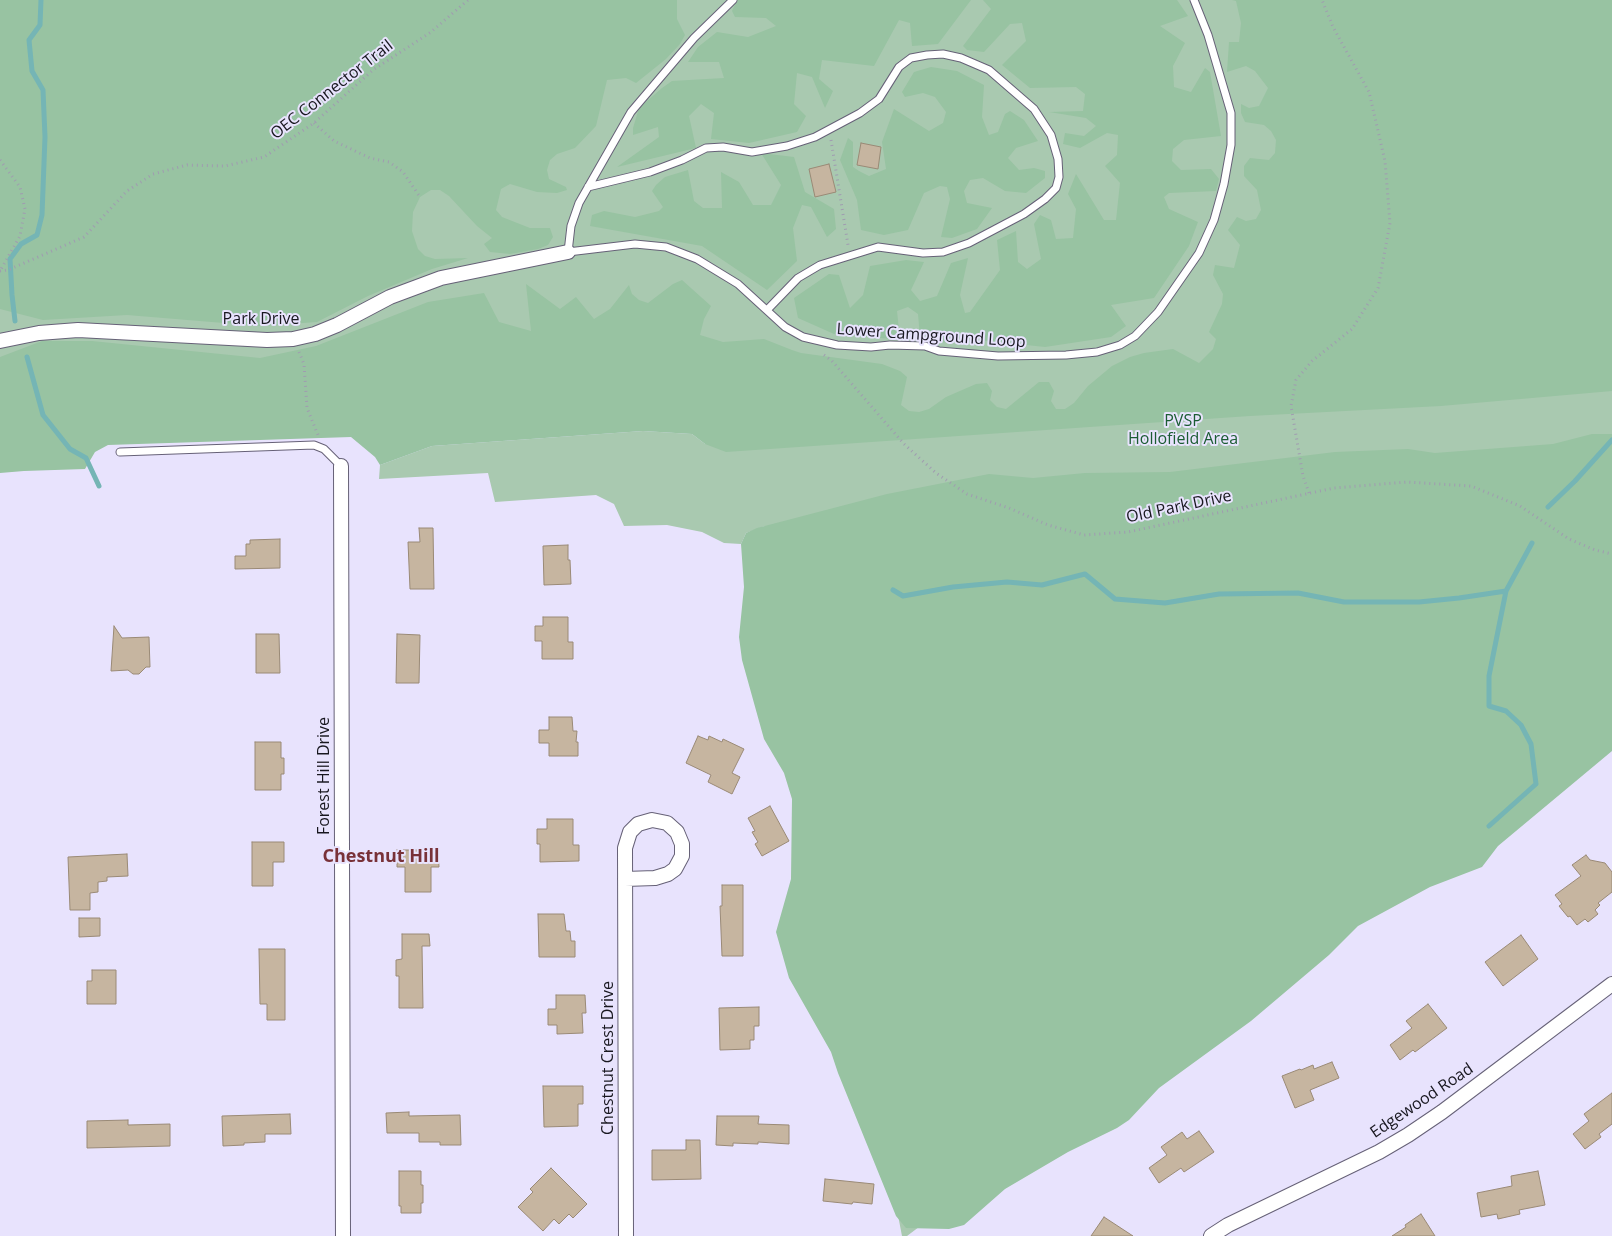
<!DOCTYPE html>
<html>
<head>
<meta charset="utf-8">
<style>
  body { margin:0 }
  canvas { display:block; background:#e8e3fd }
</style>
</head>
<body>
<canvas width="1612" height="1236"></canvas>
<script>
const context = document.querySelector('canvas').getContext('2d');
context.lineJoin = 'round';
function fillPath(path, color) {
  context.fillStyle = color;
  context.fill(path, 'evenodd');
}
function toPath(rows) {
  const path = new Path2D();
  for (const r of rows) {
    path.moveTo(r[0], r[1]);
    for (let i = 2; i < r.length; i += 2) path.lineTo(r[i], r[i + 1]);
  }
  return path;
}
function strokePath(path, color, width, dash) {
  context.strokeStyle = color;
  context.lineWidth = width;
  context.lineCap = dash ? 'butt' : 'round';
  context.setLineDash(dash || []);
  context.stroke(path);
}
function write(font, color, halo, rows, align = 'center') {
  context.font = font + ' "Open Sans",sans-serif';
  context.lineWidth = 4;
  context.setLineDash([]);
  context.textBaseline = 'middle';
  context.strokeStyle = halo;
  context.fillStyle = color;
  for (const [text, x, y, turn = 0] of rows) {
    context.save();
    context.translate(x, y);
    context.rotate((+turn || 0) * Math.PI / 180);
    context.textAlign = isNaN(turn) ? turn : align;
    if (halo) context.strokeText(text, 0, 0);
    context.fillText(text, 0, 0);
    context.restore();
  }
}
fillPath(toPath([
  [0,0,1612,0,1612,714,996,1169,907,1236,902,1236,765,526,746,533,741,544,724,543,702,532,667,525,624,526,614,504,596,495,495,502,488,473,379,479,380,465,432,446,643,431,692,434,705,444,733,362,0,440]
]), '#a9c9b0');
fillPath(toPath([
  [0,0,677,0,677,19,685,35,680,44,666,59,636,83,626,78,607,80,596,126,575,148,557,154,550,160,547,170,549,179,566,187,567,190,557,193,537,192,510,184,501,189,496,210,502,217,530,228,550,228,553,237,548,245,538,249,510,254,490,252,484,244,492,238,477,226,449,196,440,190,431,190,420,197,413,212,412,231,418,249,425,256,435,259,468,258,432,269,368,296,317,322,260,326,127,315,43,320,0,309],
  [737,0,971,0,938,44,912,46,910,23,899,20,874,66,822,60,819,79,833,91,825,108,812,77,797,73,794,104,806,116,797,132,749,143,711,139,714,113,701,104,689,116,696,148,617,167,659,137,658,127,633,135,633,128,639,108,662,88,672,81,724,78,719,62,688,62,698,47,717,32,748,37,776,26,766,18,735,17,732,11],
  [983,0,1177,0,1188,16,1160,26,1185,43,1173,66,1174,87,1191,92,1205,68,1210,72,1221,136,1184,140,1173,149,1172,161,1181,170,1211,169,1219,179,1216,191,1169,193,1164,197,1169,209,1198,222,1189,246,1154,298,1111,305,1126,326,1111,337,1045,347,970,339,939,343,920,337,918,314,908,307,897,311,899,330,892,339,834,334,798,318,794,298,829,274,839,275,850,308,863,295,870,266,906,260,924,262,911,290,920,301,937,296,951,263,968,258,960,295,965,313,970,312,1000,270,997,240,1016,231,1018,262,1027,269,1041,259,1034,224,1040,215,1051,220,1056,239,1073,238,1076,209,1068,194,1076,174,1104,220,1116,220,1120,183,1105,166,1117,155,1118,135,1107,133,1080,148,1063,144,1065,133,1084,136,1096,126,1086,118,1049,112,1083,111,1085,94,1076,87,1030,88,1002,65,1026,41,1022,23,1010,24,984,52,967,50,963,46,991,9],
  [1232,0,1612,0,1612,391,1441,406,1250,416,726,452,705,444,692,434,643,431,432,446,380,465,375,457,351,437,108,445,95,452,85,469,24,471,0,473,0,357,42,341,92,341,260,358,316,346,428,302,484,293,499,322,531,331,526,284,560,309,576,297,594,319,610,309,629,285,632,294,639,300,648,303,673,284,682,280,711,306,704,319,700,335,723,342,764,339,792,350,801,353,882,364,900,371,907,377,901,405,909,411,919,412,929,409,946,397,976,384,987,383,992,391,990,400,997,407,1006,409,1039,382,1049,382,1054,391,1051,401,1056,409,1065,409,1074,403,1088,386,1112,366,1130,357,1144,353,1173,349,1199,363,1213,349,1216,339,1209,332,1222,304,1223,294,1213,275,1215,265,1234,268,1240,245,1228,230,1237,217,1246,221,1256,219,1261,210,1257,190,1244,176,1244,166,1250,158,1269,160,1275,153,1276,140,1271,131,1264,125,1245,122,1241,113,1241,104,1249,108,1259,106,1268,88,1255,71,1246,66,1227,72,1229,42,1239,42,1241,23,1236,1],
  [931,67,957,71,984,85,982,117,989,135,998,132,1005,114,1010,111,1024,120,1038,141,1016,148,1008,158,1019,170,1034,168,1045,171,1045,178,1026,193,1005,191,983,178,970,180,964,191,967,203,992,208,977,229,952,238,941,237,950,199,947,187,940,186,924,193,908,230,884,235,861,230,857,200,840,160,848,138,853,142,853,167,859,171,869,176,886,169,882,142,894,109,929,131,943,123,946,112,935,97,923,93,905,97,902,92,914,72],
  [761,153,794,157,805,192,834,209,836,229,827,237,811,207,802,205,793,228,797,261,767,290,702,246,590,226,592,215,604,211,635,217,659,211,663,207,652,191,656,185,665,177,688,170,694,201,703,208,722,208,721,172,739,182,753,205,771,205,781,185],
  [1592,434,1612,434,1612,751,1498,846,1482,867,1430,887,1358,926,1329,955,1251,1021,1159,1088,1129,1120,1117,1128,1068,1152,1005,1189,964,1225,949,1229,906,1228,896,1216,838,1073,831,1052,789,978,776,932,791,879,792,799,784,773,764,739,742,660,739,637,744,587,741,544,746,533,757,528,887,494,989,474,1033,478,1085,473,1170,472,1335,452,1408,449,1435,453,1448,452,1553,444]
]), '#98c3a2');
strokePath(toPath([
  [15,321,12,295,10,259,21,244,37,235,42,215,45,137,43,90,32,71,29,40,40,25,41,0],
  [27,357,43,415,70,449,86,458,99,486],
  [1548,507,1575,481,1612,440],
  [893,590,903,596,953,587,1007,582,1042,585,1085,574,1115,599,1165,603,1219,594,1298,593,1344,602,1419,602,1459,598,1506,591],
  [1489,826,1536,784,1531,744,1521,725,1506,711,1489,706,1489,676,1506,591,1532,543]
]), '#75b5b5', 5);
const building = toPath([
  [861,143,881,147,878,169,857,165,861,143],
  [829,164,836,192,815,197,809,169,829,164],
  [419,528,433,528,434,589,410,589,408,542,420,542,419,528],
  [280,539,280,568,235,569,235,556,246,556,246,544,250,544,250,540,280,539],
  [568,545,568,560,570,560,571,584,544,585,543,546,568,545],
  [543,617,568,617,568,642,573,642,573,659,542,659,542,641,535,641,535,626,543,626,543,617],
  [114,626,122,638,149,637,150,667,146,667,139,674,133,674,128,670,111,671,114,626],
  [256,634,279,634,280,673,256,673,256,634],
  [397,634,420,635,419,683,396,683,397,634],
  [549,717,572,717,573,731,577,731,576,742,578,742,578,756,549,756,549,743,539,743,539,730,549,730,549,717],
  [698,736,708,740,709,736,722,742,723,739,744,749,732,773,740,777,732,794,708,782,711,775,686,763,698,736],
  [255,742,281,742,281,758,284,758,284,774,281,774,281,790,255,790,255,742],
  [770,806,789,841,762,856,755,844,758,842,752,832,755,831,748,818,770,806],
  [547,819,573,819,573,845,579,845,579,861,540,862,540,844,537,844,537,829,547,829,547,819],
  [252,842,284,842,284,862,273,862,273,886,252,886,252,842],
  [397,850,431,850,431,851,438,851,439,867,431,867,431,892,405,892,405,867,397,867,397,850],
  [127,854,128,876,107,877,107,881,98,882,98,892,90,893,90,910,70,910,68,857,127,854],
  [1586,855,1590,860,1605,863,1612,872,1612,892,1598,903,1600,905,1595,910,1598,914,1588,922,1585,919,1577,925,1570,916,1568,917,1559,906,1562,904,1555,895,1581,876,1572,865,1586,855],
  [722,885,743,885,743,956,722,956,720,906,722,906,722,885],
  [538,914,564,914,566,931,570,931,571,941,575,941,575,957,539,957,538,914],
  [79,918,100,918,100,936,79,937,79,918],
  [402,934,429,934,430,946,422,946,423,1008,399,1008,399,976,396,976,396,960,402,959,402,934],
  [1521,935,1538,959,1503,986,1485,962,1521,935],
  [259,949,285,949,285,1020,267,1020,267,1004,260,1004,259,949],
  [92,970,116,970,116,1004,87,1004,87,981,92,981,92,970],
  [556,995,585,995,586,1013,582,1013,583,1033,557,1034,557,1025,548,1025,548,1009,556,1009,556,995],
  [1428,1004,1447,1028,1415,1052,1413,1050,1400,1060,1390,1045,1412,1028,1406,1021,1428,1004],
  [759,1007,759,1026,754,1026,754,1040,750,1040,750,1049,720,1050,719,1008,759,1007],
  [1332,1062,1339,1078,1310,1090,1314,1100,1295,1108,1282,1076,1300,1069,1301,1070,1313,1065,1314,1069,1332,1062],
  [543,1086,583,1086,583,1104,578,1104,578,1126,544,1127,543,1086],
  [1612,1093,1612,1124,1599,1134,1601,1137,1585,1149,1573,1134,1589,1121,1584,1114,1612,1093],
  [409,1112,409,1116,460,1115,461,1145,440,1145,440,1142,419,1142,419,1133,387,1133,386,1113,409,1112],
  [290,1114,291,1134,265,1134,265,1142,244,1143,244,1145,223,1146,222,1116,290,1114],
  [717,1116,759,1116,758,1124,789,1125,789,1144,758,1142,758,1144,733,1143,733,1146,716,1145,717,1116],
  [128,1120,128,1125,170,1124,170,1146,87,1148,87,1121,128,1120],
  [1199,1131,1214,1152,1184,1172,1181,1168,1159,1183,1149,1168,1167,1155,1161,1147,1182,1132,1187,1139,1199,1131],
  [686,1140,700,1140,701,1179,652,1180,652,1150,686,1150,686,1140],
  [551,1168,587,1204,573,1218,569,1214,559,1224,554,1219,543,1231,518,1207,533,1192,530,1189,551,1168],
  [399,1171,421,1171,421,1185,423,1185,423,1203,421,1203,421,1213,401,1213,401,1206,399,1206,399,1171],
  [1538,1171,1545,1205,1519,1210,1520,1214,1498,1219,1497,1214,1481,1217,1477,1193,1512,1186,1511,1176,1538,1171],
  [825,1179,874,1184,872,1204,853,1202,852,1204,823,1201,825,1179],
  [1421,1214,1435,1236,1392,1236,1406,1227,1405,1225,1421,1214],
  [1104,1217,1133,1236,1091,1236,1104,1217]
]);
fillPath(building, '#c6b5a0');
strokePath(building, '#9a8a76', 1);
const service = toPath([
  [733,0,694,38,631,112,579,203,571,226,568,252,635,244,666,247,697,259,738,284,785,327,803,337,837,345,871,347,890,345,925,346,939,351,998,356,1066,355,1097,352,1120,345,1135,336,1158,312,1199,253,1214,220,1224,184,1231,145,1231,113,1208,35,1194,0],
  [588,187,650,172,682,160,706,148,723,147,752,152,787,146,815,137,860,113,879,99,899,67,911,58,927,55,943,54,961,58,989,70,1034,109,1051,135,1058,159,1059,177,1056,188,1045,199,1024,214,969,243,943,252,923,253,878,247,820,265,798,278,767,310],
  [120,452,314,445,324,449,341,466]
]);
const minor = toPath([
  [0,341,39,333,78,330,267,340,293,339,315,334,337,325,390,297,441,278,568,252],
  [341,466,343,1236],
  [625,879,655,878,668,874,675,869,682,856,682,844,677,832,667,823,652,820,638,824,630,832,625,848,626,1236],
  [1211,1236,1228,1225,1379,1152,1408,1135,1442,1112,1612,984]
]);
strokePath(service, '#666177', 9);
strokePath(minor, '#666177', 16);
strokePath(toPath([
  [314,123,334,141,370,158,389,162,403,172,420,197],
  [831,140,848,245],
  [0,160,20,187,25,209,20,236,0,271],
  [0,271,8,270,84,237,127,191,153,174,187,165,225,166,264,157,314,123,373,70,431,32,468,0],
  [299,352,304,364,307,408,318,435],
  [824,355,832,361,904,444,936,473,967,494,1009,508,1048,525,1084,535,1128,532,1334,488,1407,482,1471,486,1520,506,1569,539,1595,550,1612,554],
  [1309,493,1303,476,1291,406,1296,380,1312,361,1352,329,1378,288,1390,223,1385,161,1369,92,1333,27,1322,0]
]), '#a09cb0', 3, [1, 4]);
strokePath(service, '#fff', 7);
strokePath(minor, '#fff', 14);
write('16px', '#18171f', '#e8e3fd', [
  ["OEC Connector Trail",332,90,-38],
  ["Park Drive",261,319],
  ["Lower Campground Loop",931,336,4],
  ["Old Park Drive",1179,507,-12],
  ["Forest Hill Drive",324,776,-90],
  ["Chestnut Crest Drive",608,1058,-90],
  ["Edgewood Road",1422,1101,-34]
]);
write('16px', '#1b5c33', '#e8e3fd', [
  ["PVSP",1183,421],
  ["Hollofield Area",1183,439]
]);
write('bold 18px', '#783138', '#e8e3fd', [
  ["Chestnut Hill",381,857]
]);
</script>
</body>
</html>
